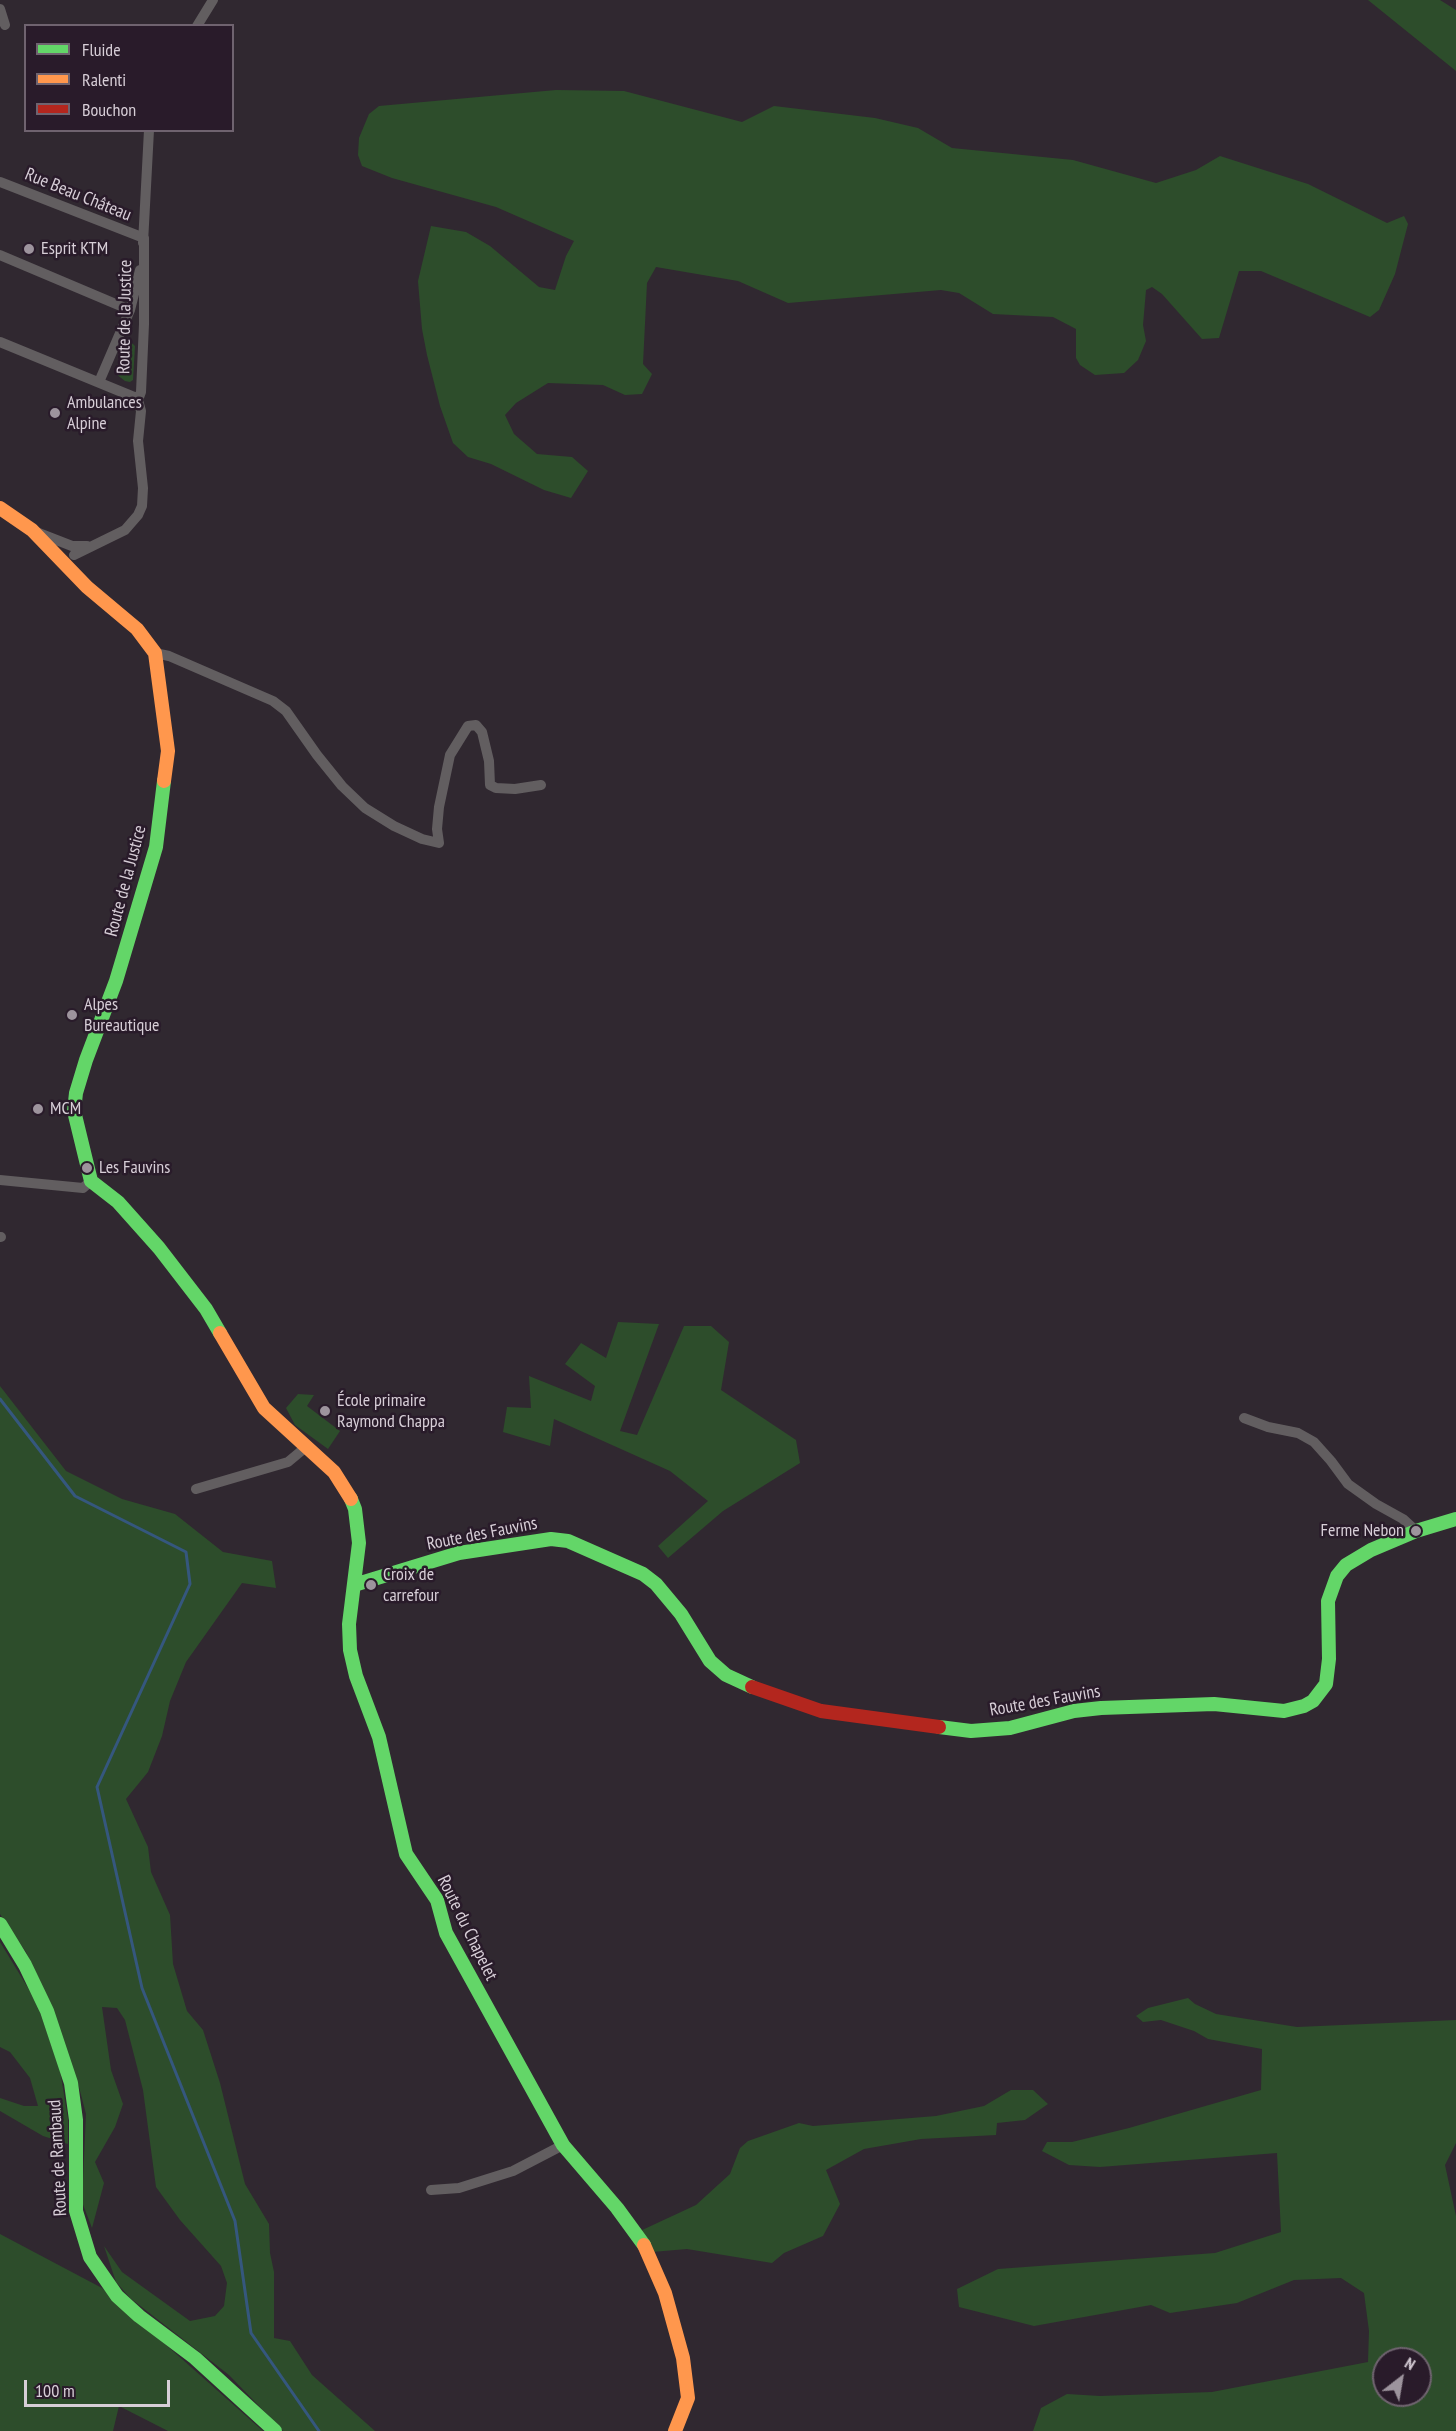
<!DOCTYPE html>
<html>
<head>
<meta charset="utf-8">
<style>
  body { margin:0 }
  #map { position:relative; width:1456px; height:2431px; overflow:hidden; background:#302830; font-family:"PT Sans Narrow",sans-serif }
  canvas { display:block }
  .legend { position:absolute; left:24px; top:24px; width:210px; height:108px; box-sizing:border-box; background:#291b2a; border:2px solid #6f636f; margin:0; padding:8px 10px; list-style:none; font-size:18px; color:#d7ced7 }
  .legend li { display:flex; align-items:center; gap:12px; height:30px }
  .legend b { width:30px; border:2px solid #6f636f }
  .north { position:absolute; left:1372px; top:2347px; width:60px; height:60px; box-sizing:border-box; background:#291b2a; border:2px solid #6f636f; border-radius:50%; rotate:31deg; font-size:16px; font-weight:700; line-height:24px; text-align:center; color:#d7ced7 }
  .north::after { content:''; display:block; margin:auto; width:21px; height:27px; background:#9d949d; clip-path:polygon(50% 0,100% 100%,50% 72%,0 100%) }
  .scale { position:absolute; left:24px; top:2380px; width:146px; height:27px; box-sizing:border-box; border:3px solid #d7ced7; border-top:0; padding-left:8px; font-size:18px; line-height:21px; white-space:nowrap; color:#d7ced7; -webkit-text-stroke:4px #291b2a; paint-order:stroke }
</style>
</head>
<body>
<div id="map">
<canvas width="1456" height="2431"></canvas>
<ul class="legend">
<li><b style="height:8px;background:#63d668"></b>Fluide</li>
<li><b style="height:8px;background:#ff974d"></b>Ralenti</li>
<li><b style="height:8px;background:#b3261e"></b>Bouchon</li>
</ul>
<div class="north">N</div>
<div class="scale">100 m</div>
</div>
<script>
const context = document.querySelector('canvas').getContext('2d');
context.lineJoin = 'round';
function fillPath(path, color) {
  context.fillStyle = color;
  context.fill(path, 'evenodd');
}
function toPath(rows) {
  const path = new Path2D();
  for (const r of rows) {
    path.moveTo(r[0], r[1]);
    for (let i = 2; i < r.length; i += 2) path.lineTo(r[i], r[i + 1]);
  }
  return path;
}
function strokePath(path, color, width, dash) {
  context.strokeStyle = color;
  context.lineWidth = width;
  context.lineCap = dash ? 'butt' : 'round';
  context.setLineDash(dash || []);
  context.stroke(path);
}
function write(font, color, halo, rows, align = 'center') {
  context.font = font + ' "PT Sans Narrow",sans-serif';
  context.lineWidth = 5;
  context.setLineDash([]);
  context.textBaseline = 'middle';
  context.strokeStyle = halo;
  context.fillStyle = color;
  for (const [text, x, y, turn = 0] of rows) {
    context.save();
    context.translate(x, y);
    context.rotate((+turn || 0) * Math.PI / 180);
    context.textAlign = isNaN(turn) ? turn : align;
    if (halo) context.strokeText(text, 0, 0);
    context.fillText(text, 0, 0);
    context.restore();
  }
}
fillPath(toPath([
  [1368,0,1440,0,1456,10,1456,71],
  [556,90,624,91,742,122,774,106,875,118,918,128,952,148,1073,160,1156,183,1196,170,1220,156,1308,184,1387,223,1404,216,1408,224,1395,274,1379,310,1370,317,1261,271,1239,271,1219,338,1202,339,1162,294,1152,287,1146,290,1143,325,1146,341,1138,360,1124,373,1095,375,1080,365,1076,358,1076,329,1053,317,993,314,959,293,941,290,788,303,738,281,656,267,647,283,643,364,652,374,642,394,625,395,603,385,548,383,516,403,505,415,514,434,537,454,572,457,588,471,571,498,544,490,491,464,468,457,453,443,440,406,427,355,422,329,418,281,431,226,466,232,490,246,539,287,555,290,566,256,574,241,496,207,392,178,362,166,358,155,359,138,369,114,379,106],
  [129,340,135,346,133,380,130,382,125,381,116,374,117,366],
  [618,1322,659,1324,620,1431,637,1435,684,1326,711,1326,729,1342,721,1390,796,1440,800,1463,723,1511,668,1558,658,1546,708,1501,670,1471,554,1419,550,1446,503,1432,507,1407,531,1408,529,1376,591,1401,595,1386,565,1364,581,1343,606,1358],
  [0,1386,66,1471,122,1499,175,1514,223,1552,272,1561,276,1588,242,1583,186,1662,170,1701,162,1736,148,1772,126,1799,148,1847,151,1872,170,1915,173,1964,187,2011,203,2030,220,2083,245,2184,269,2224,270,2253,274,2272,274,2338,290,2341,312,2375,375,2431,283,2431,229,2375,130,2298,116,2282,104,2246,122,2272,190,2321,215,2316,224,2306,227,2283,221,2266,180,2220,156,2187,143,2090,125,2020,117,2008,102,2007,111,2070,123,2104,115,2127,95,2162,104,2183,92,2228,82,2202,86,2114,79,2087,47,1996,26,1952,0,1914],
  [298,1394,314,1395,307,1406,340,1431,328,1449,295,1425,286,1408],
  [0,1942,36,2001,60,2070,68,2119,68,2144,43,2136,0,2111,0,2098,24,2106,38,2106,30,2078,10,2052,0,2047],
  [1188,1998,1195,2004,1216,2014,1297,2027,1456,2020,1456,2143,1445,2165,1456,2216,1456,2431,1033,2431,1041,2408,1067,2394,1100,2396,1212,2392,1368,2362,1369,2331,1364,2293,1341,2278,1294,2280,1237,2303,1170,2313,1151,2305,1034,2326,959,2307,957,2289,998,2269,1215,2253,1281,2232,1277,2153,1100,2167,1069,2165,1042,2151,1047,2142,1072,2142,1129,2128,1261,2090,1262,2049,1208,2039,1194,2031,1161,2020,1143,2022,1136,2016,1148,2008],
  [1384,2359,1420,2359,1420,2395,1384,2395],
  [1011,2090,1033,2090,1048,2104,1025,2120,997,2123,996,2135,921,2139,864,2149,826,2170,840,2204,823,2236,784,2253,772,2263,687,2249,652,2252,640,2231,696,2205,730,2174,740,2148,748,2141,799,2123,813,2126,936,2116,984,2106],
  [0,2234,102,2288,263,2431,168,2431,119,2406,113,2431,0,2431]
]), '#2d4d2b');
strokePath(toPath([
  [0,1399,75,1496,186,1552,190,1584,97,1787,142,1988,235,2221,251,2333,319,2431]
]), '#35577e', 3);
strokePath(toPath([
  [0,9,5,25],
  [197,26,213,0],
  [0,182,144,238],
  [143,243,149,130],
  [0,255,130,310],
  [0,342,134,397,138,400],
  [99,382,130,310,140,270],
  [36,532,72,546,87,546],
  [74,555,125,530,138,515,142,506,143,488,138,441,141,411,138,400,141,392,144,324,144,238],
  [155,653,169,656,273,701,286,711,317,755,342,786,365,808,394,826,422,839,439,843,437,829,439,807,450,755,468,726,476,725,482,732,489,761,490,785,496,788,515,789,541,785],
  [0,1180,83,1188,91,1181],
  [0,1237,1,1237],
  [1244,1418,1268,1427,1298,1433,1314,1442,1331,1461,1348,1484,1376,1504,1403,1519,1416,1531],
  [196,1489,288,1462,306,1447],
  [431,2190,459,2188,513,2171,563,2145]
]), '#625e60', 10);
strokePath(toPath([
  [164,781,156,847,116,981,86,1060,76,1093,74,1111,91,1181,118,1202,159,1248,206,1309,220,1333],
  [351,1499,355,1509,359,1543,349,1624,350,1650,356,1676,379,1737,406,1854,437,1900,446,1933,563,2145,617,2208,644,2245],
  [354,1585,459,1553,551,1539,568,1541,643,1574,656,1584,681,1614,710,1661,726,1675,752,1687],
  [939,1727,971,1731,1010,1728,1074,1711,1101,1708,1214,1704,1284,1711,1304,1706,1313,1701,1326,1684,1329,1659,1328,1601,1337,1576,1346,1565,1371,1550,1416,1531,1456,1519],
  [0,1924,25,1965,47,2011,71,2083,76,2120,76,2211,90,2257,117,2296,139,2316,195,2358,275,2431]
]), '#63d668', 14);
strokePath(toPath([
  [0,508,32,530,87,587,137,629,155,653,168,751,164,781],
  [220,1333,264,1408,334,1472,351,1499],
  [644,2245,665,2293,683,2358,688,2398,675,2431]
]), '#ff974d', 14);
strokePath(toPath([
  [752,1687,821,1711,939,1727]
]), '#b3261e', 14);
for (const [x, y, r, color] of [
  [29,249,6,"#9d949d"],
  [55,413,6,"#9d949d"],
  [72,1015,6,"#9d949d"],
  [38,1109,6,"#9d949d"],
  [87,1168,6,"#9d949d"],
  [325,1411,6,"#9d949d"],
  [1416,1531,6,"#9d949d"],
  [371,1585,6,"#9d949d"]
]) {
  const dot = new Path2D();
  dot.arc(x, y, r, 0, 2 * Math.PI);
  context.fillStyle = color;
  context.fill(dot);
  strokePath(dot, '#291b2a', 2);
}
write('18px', '#d7ced7', '#291b2a', [
  ["Rue Beau Château",78,195,22],
  ["Route de la Justice",125,317,-89],
  ["Route de la Justice",126,881,-75],
  ["Route des Fauvins",482,1534,-11],
  ["Route des Fauvins",1045,1701,-10],
  ["Route du Chapelet",467,1928,64],
  ["Route de Rambaud",58,2158,-93]
]);
write('18px', '#d7ced7', '#291b2a', [
  ["Esprit KTM",41,249],
  ["Ambulances",67,403],
  ["Alpine",67,424],
  ["Alpes",84,1005],
  ["Bureautique",84,1026],
  ["MCM",50,1109],
  ["Les Fauvins",99,1168],
  ["École primaire",337,1401],
  ["Raymond Chappa",337,1422],
  ["Ferme Nebon",1404,1531,"right"],
  ["Croix de",383,1575],
  ["carrefour",383,1596]
], 'left');
</script>
</body>
</html>
